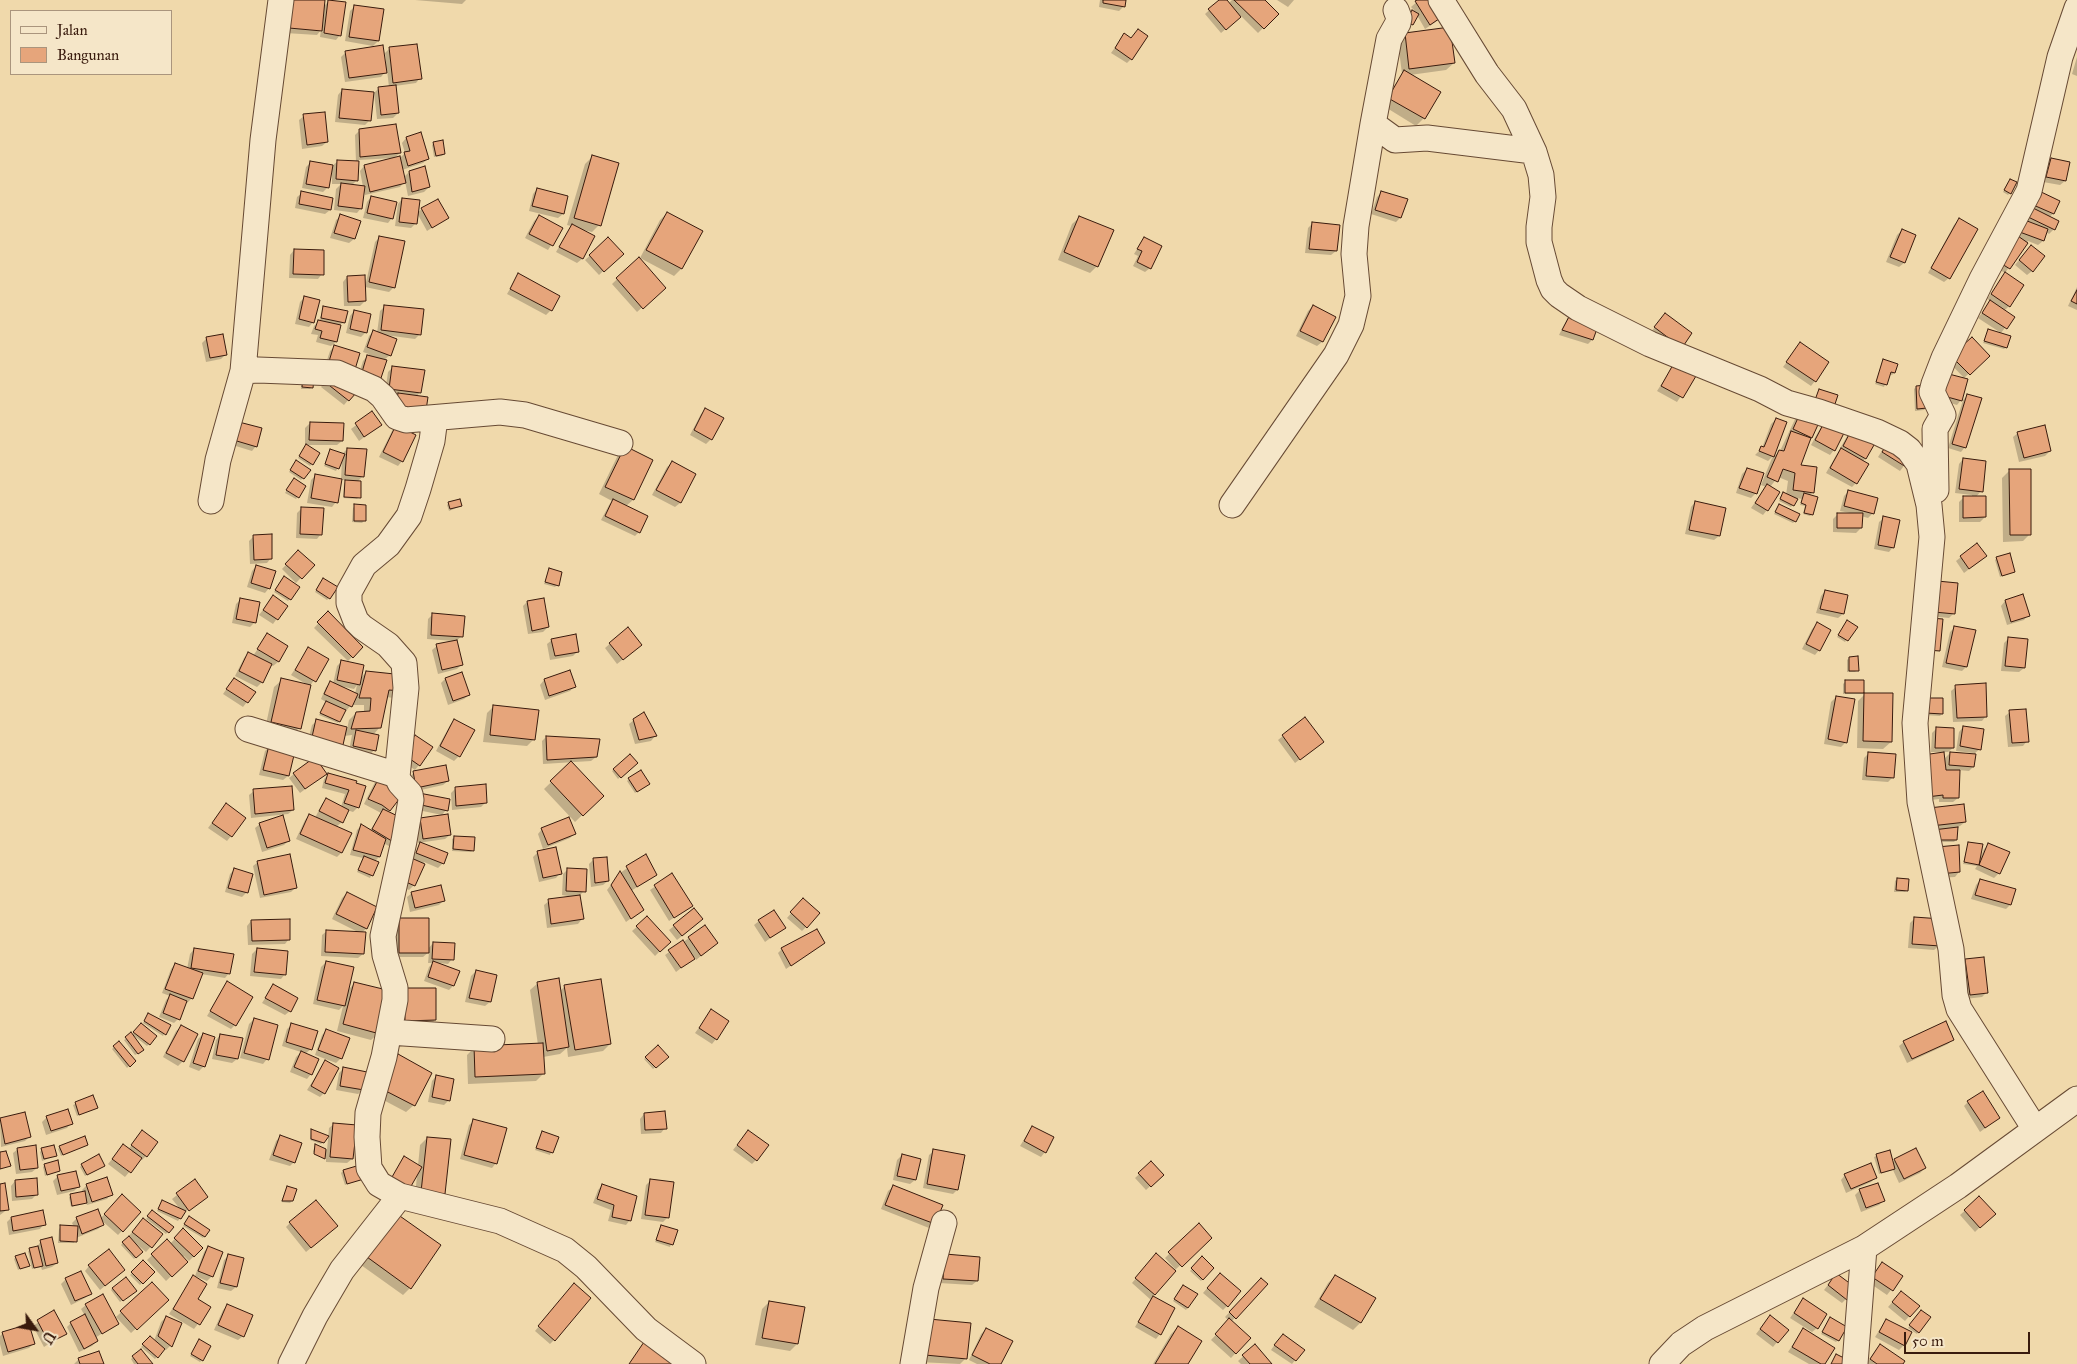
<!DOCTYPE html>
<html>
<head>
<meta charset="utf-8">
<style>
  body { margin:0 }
  #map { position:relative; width:2077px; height:1364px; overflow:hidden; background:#f0d9ab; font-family:"IM FELL Great Primer",serif }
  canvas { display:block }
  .legend { position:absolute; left:10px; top:10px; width:162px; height:65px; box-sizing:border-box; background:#f5e6c8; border:1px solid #aa957d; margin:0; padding:6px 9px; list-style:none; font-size:15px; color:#391b0d }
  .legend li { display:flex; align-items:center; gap:10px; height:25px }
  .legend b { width:25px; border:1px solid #aa957d }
  .north { position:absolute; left:10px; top:1304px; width:50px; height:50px; -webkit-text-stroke:4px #f5e6c8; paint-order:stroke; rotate:122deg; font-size:14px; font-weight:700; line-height:20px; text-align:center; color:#391b0d }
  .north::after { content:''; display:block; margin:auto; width:18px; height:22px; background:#391b0d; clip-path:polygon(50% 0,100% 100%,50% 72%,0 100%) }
  .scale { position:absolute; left:1904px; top:1332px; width:126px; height:22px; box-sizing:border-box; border:2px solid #391b0d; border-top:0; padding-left:6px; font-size:15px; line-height:18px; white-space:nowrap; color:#391b0d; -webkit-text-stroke:4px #f5e6c8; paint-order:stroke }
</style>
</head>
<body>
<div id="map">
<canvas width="2077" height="1364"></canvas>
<ul class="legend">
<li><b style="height:6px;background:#f5e6c8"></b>Jalan</li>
<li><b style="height:14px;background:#e6a57b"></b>Bangunan</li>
</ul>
<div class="north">U</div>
<div class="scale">50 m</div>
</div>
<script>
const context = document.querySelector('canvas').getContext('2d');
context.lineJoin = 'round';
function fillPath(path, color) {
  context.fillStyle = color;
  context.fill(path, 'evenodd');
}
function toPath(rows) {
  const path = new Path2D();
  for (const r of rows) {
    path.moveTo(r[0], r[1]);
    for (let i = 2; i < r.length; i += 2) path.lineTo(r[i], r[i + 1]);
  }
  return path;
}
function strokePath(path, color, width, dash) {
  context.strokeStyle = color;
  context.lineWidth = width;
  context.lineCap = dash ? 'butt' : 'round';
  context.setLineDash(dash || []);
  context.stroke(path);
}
fillPath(toPath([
  [312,0,323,7,329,1,340,35,336,40,320,37,321,30,317,35,285,33],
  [415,0,466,0,462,4],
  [1100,0,1125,0,1124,6,1119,11,1099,7],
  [1220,0,1225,0,1228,4,1232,0,1263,0,1277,14,1258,33,1241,16,1221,33,1205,14],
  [1277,0,1294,0,1288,7],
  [1419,0,1440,19,1425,29,1417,15,1410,27,1410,14,1414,10,1411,7],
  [355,6,383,10,378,41,373,46,345,41,350,11],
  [1405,34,1454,63,1446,70,1410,75,1440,92,1424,118,1416,126,1382,105,1402,74,1398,42],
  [1124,35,1131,39,1131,59,1127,63,1111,53],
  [390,48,420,78,416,83,395,86,398,113,393,118,377,119,374,93,379,88,389,87,387,70,381,77,345,82,341,57,346,52,386,62,385,53],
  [2077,57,2077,76,2072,74],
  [342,90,369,121,365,125,335,122,338,95],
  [304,116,327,142,322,146,302,149,299,120],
  [360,130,400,153,394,158,358,160,357,180,352,185,363,187,360,171,364,166,399,159,405,153,402,143,406,138,421,134,428,159,423,163,402,170,404,177,409,172,429,187,424,192,408,196,405,181,400,187,365,195,364,189,361,208,357,213,334,210,336,189,341,184,332,184,332,172,331,172,328,187,323,192,302,188,306,167,311,162,332,166,338,161,356,162,355,135],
  [434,143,444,154,442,156,434,157,432,145],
  [592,157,599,225,592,232,583,230,594,237,582,259,577,263,556,252,571,226,567,225,585,164],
  [2051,159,2065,181,2060,185,2043,182,2046,164],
  [2008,182,2010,193,2008,195,2003,192],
  [537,189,567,197,563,214,558,218,529,211,533,194],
  [1382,192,1400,218,1396,222,1371,214,1377,197],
  [302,193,330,210,325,214,295,208,297,197],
  [2033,196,2053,214,2049,217,2054,229,2049,234,2046,232,2043,241,2038,245,2028,241,2005,273,1993,266],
  [371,197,392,218,388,223,363,218,367,202],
  [402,199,416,223,411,228,395,226,398,204],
  [422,209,447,218,427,231,417,213],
  [667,213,701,231,681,269,674,276,640,258,660,220],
  [341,216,359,222,354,239,349,243,330,238,336,220],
  [539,216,562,228,548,250,525,238,534,221],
  [1080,217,1097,266,1090,273,1058,260,1072,224],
  [1959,220,1949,278,1944,282,1928,273,1954,225],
  [1312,224,1336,251,1331,255,1305,253,1308,228],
  [1902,230,1915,235,1904,263,1899,267,1886,262,1897,235],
  [379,238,394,287,389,292,365,287,375,242],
  [1144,238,1150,268,1145,272,1133,266,1138,256,1134,254],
  [608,239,617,258,599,275,585,260],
  [294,250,322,274,318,279,289,278,290,255],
  [2026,251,2032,271,2027,275,2015,265],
  [638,259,659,292,637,312,612,284],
  [2005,274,2009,306,2004,311,2013,317,2001,333,1978,318,1991,301,1987,299],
  [518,275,551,310,546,315,507,294],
  [347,277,365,301,360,306,344,306,343,282],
  [2077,287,2077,310,2068,306],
  [304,298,313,322,309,327,295,324,300,302],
  [385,306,420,334,415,339,385,335,390,355,356,383,363,361,369,354,363,352,369,336,373,332,377,333,380,311],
  [1313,306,1334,317,1322,342,1317,346,1296,336,1308,311],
  [324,307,344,323,340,324,336,342,331,346,316,342,318,335,311,334,314,326,319,321],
  [354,311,366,332,361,337,346,333,350,316],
  [1572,312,1592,340,1588,344,1559,335,1568,317],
  [1661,319,1681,347,1651,332],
  [1988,331,2006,347,2004,349,1983,343],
  [207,338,226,354,221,359,206,362,202,343],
  [1800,344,1815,381,1811,386,1783,367],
  [335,346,352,375,323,372,330,351],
  [1988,356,1964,378,1948,361],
  [1884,361,1894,373,1892,375,1889,374,1884,387,1875,384],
  [1674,365,1694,376,1677,402,1657,391],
  [393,367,420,392,416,397,394,399,398,395,385,393,388,372],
  [1946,375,1961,400,1957,405,1936,399],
  [327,380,354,393,344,405,321,387],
  [301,381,312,387,310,389,301,389],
  [1916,387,1926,408,1924,410,1915,411,1914,389],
  [1968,395,1965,447,1961,452,1948,448,1963,400],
  [706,409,711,439,706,444,690,435,701,414],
  [372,413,375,429,359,441,351,429],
  [1797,415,1811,437,1799,466,1813,492,1809,496,1812,514,1810,516,1803,514,1805,506,1800,505,1802,499,1797,498,1791,507,1779,501,1781,496,1786,495,1788,481,1778,477,1770,487,1767,510,1763,515,1751,508,1766,487,1761,485,1772,458,1780,451],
  [1776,419,1773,456,1768,461,1755,455,1762,448,1771,424],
  [310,423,342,441,337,445,305,445,305,428],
  [1822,425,1834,450,1830,455,1811,445],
  [396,426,402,461,398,466,379,457,392,431],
  [261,429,256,446,252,451,226,443],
  [1850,431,1865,459,1862,462,1856,483,1852,487,1826,473],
  [2018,433,2050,451,2045,456,2019,462,2013,437],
  [1885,446,1912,455,1900,471,1878,457],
  [304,448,312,464,310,466,298,458],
  [625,448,652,460,633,500,626,506,639,532,635,536,601,520,609,505,612,501,599,494,618,455],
  [347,449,363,476,357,482,359,497,357,499,343,498,344,484,347,480,341,480,342,459,336,471,324,466,330,450,342,454],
  [1963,459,1981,491,1976,497,1985,517,1980,522,1959,522,1959,502,1964,497,1972,497,1972,495,1955,493,1959,464],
  [672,463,695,475,680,503,675,507,652,495,667,467],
  [294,464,303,478,301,480,289,472],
  [1747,469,1756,493,1751,498,1736,493,1742,474],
  [2009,471,2030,534,2023,541,2003,542,2002,478],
  [315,476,336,502,332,507,307,503,311,480],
  [292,482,305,487,296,499,285,493],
  [1848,492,1873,513,1868,518,1861,516,1861,528,1856,533,1833,532,1833,519,1838,514,1850,513,1840,511,1844,496],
  [1695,502,1719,536,1714,540,1685,534,1691,507],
  [449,503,461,506,449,511,447,505],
  [1779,505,1795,521,1793,523,1774,514],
  [355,506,364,521,362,523,352,522,353,508],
  [302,508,321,534,317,539,296,538,297,513],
  [1884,518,1893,547,1889,552,1874,549,1879,522],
  [254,536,271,558,267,563,250,564,249,541],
  [298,552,313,565,296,583,282,569],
  [1961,557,1981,560,1964,573,1956,561],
  [1997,558,2014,572,2000,577,1995,560],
  [256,566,269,588,265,593,247,587,252,571],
  [549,570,557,585,555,587,544,584],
  [283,580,290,599,288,601,274,592],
  [321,582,329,598,327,600,315,592],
  [1933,587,1954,613,1949,618,1930,616],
  [1825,591,1847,596,1843,614,1838,618,1816,613,1821,596],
  [273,597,286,606,273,624,259,615],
  [241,599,255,622,250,627,232,623,236,604],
  [2005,601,2028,615,2024,620,2007,625,2001,606],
  [527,602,548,627,543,632,528,634,523,606],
  [328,613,362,647,348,661,314,628],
  [433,614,462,636,456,641,461,665,457,669,438,674,432,650,437,646,454,641,427,639,428,619],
  [1817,624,1819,650,1815,655,1802,649,1812,629],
  [1845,624,1856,627,1845,642,1837,637],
  [1955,627,1966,667,1962,671,1942,667,1950,632],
  [628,628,636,649,617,664,605,648],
  [267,635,287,647,278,662,273,666,271,665,262,682,257,687,235,676,244,658,248,654,253,656],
  [2009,638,2024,668,2019,672,2001,671,2004,643],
  [552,640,578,651,573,656,550,660,547,644],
  [309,648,328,659,310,686,299,728,292,735,265,729,274,687,282,680,308,685,291,675],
  [1849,658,1857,670,1855,672,1847,672,1847,660],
  [341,662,360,679,366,672,403,676,394,698,386,697,380,727,373,735,374,750,370,755,349,751,352,735,344,736,341,744,337,749,308,741,312,725,317,721,347,729,349,720,356,713,364,712,364,705,351,705,346,711,344,710,338,723,319,715,326,702,321,699,326,687,331,682,333,684,337,666],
  [357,685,355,694,340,686,354,689],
  [569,672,574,687,570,691,545,700,540,685,544,680],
  [445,679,469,695,464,699,448,705,441,683],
  [1845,682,1863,682,1863,694,1892,695,1891,742,1883,749,1857,748,1858,701,1865,694,1843,694,1843,684],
  [230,684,254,693,243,707,223,694],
  [1956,687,1986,716,1982,721,1953,722,1951,691],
  [1836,697,1846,742,1841,747,1824,744,1831,702],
  [1924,701,1942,714,1940,716,1924,715],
  [494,706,534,739,527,746,483,742,487,713],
  [2010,712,2027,741,2023,746,2008,747,2005,716],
  [1305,718,1317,746,1295,763,1278,740],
  [454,720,459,756,454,761,436,751,450,725],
  [634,720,655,736,651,741,635,744,629,724],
  [1963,727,1980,749,1975,753,1973,767,1969,771,1958,770,1958,798,1953,802,1939,802,1939,799,1923,801,1942,754,1942,752,1931,752,1932,733,1936,729,1953,748,1948,752,1943,752,1943,760,1950,753,1974,756,1974,753,1956,751,1959,732],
  [546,737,596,757,591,761,543,764,542,741],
  [411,741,419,765,415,770,399,759],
  [270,746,288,776,283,780,259,775,265,751],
  [1868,754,1893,777,1888,782,1862,780,1864,758],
  [630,756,636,763,618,779,612,771],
  [571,763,602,796,575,822,544,789],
  [414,773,448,781,443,785,412,792,409,777],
  [294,774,320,778,300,793,289,778],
  [329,774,355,782,358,807,353,812,347,810,342,822,336,827,350,833,341,853,337,857,296,839,305,820,309,815,315,818,322,804,326,800,341,807,345,794,322,788,324,779],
  [629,779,646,785,635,793,627,781],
  [376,780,389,810,387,812,394,842,389,846,383,843,379,857,374,862,377,863,370,878,357,872,363,858,350,855,357,830,361,826,370,831,381,813,364,804],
  [456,788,486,802,481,807,452,810,451,793],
  [254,791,293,810,288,814,251,818,249,795],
  [415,799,446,810,442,815,413,809],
  [222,809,231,836,227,841,208,828],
  [1925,814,1965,822,1960,826,1957,827,1956,840,1954,842,1935,842],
  [420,819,450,835,445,839,418,843,416,824],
  [260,824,289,840,284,845,262,852,255,828],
  [542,829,574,834,570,838,543,849,538,834],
  [454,838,473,850,471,852,452,851,452,839],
  [1968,843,1980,859,1984,849,1989,845,1999,873,1994,878,1975,869,1977,866,1963,864],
  [421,844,443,863,438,868,424,862,414,885,409,890,395,884],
  [538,852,560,873,556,878,539,882,533,857],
  [1933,853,1959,872,1955,877,1935,878],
  [645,856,656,875,631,891,642,910,626,922,607,890,620,873],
  [593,860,608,881,603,885,591,887,589,864],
  [258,862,296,887,291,892,260,898,253,866],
  [568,869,584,891,579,896,582,919,578,924,547,928,544,905,549,901,574,897,562,895,563,874],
  [234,870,252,875,246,893,242,897,225,892,230,874],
  [672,875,691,906,669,921,650,890],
  [1897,879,1907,890,1905,892,1894,892,1895,881],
  [1980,880,2010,905,2006,909,1971,899,1976,885],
  [347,893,376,907,366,929,361,933,363,954,358,958,321,956,322,935,327,931,360,933,332,919,342,898],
  [412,893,443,901,439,905,410,912,407,897],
  [799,904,806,927,802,931,787,918],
  [647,918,669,942,655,956,632,931],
  [1915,918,1939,946,1934,950,1908,948,1910,923],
  [399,919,428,949,433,943,452,959,448,964,439,963,458,971,453,986,449,990,424,981,429,967,433,963,428,963,429,952,423,957,395,957,395,924],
  [251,921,289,939,285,944,248,945,247,926],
  [759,921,784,928,765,942,754,925],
  [697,924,677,940,669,930,674,926],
  [689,938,717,943,696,960,695,957,676,972,665,955],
  [823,943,786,969,778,953,782,949],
  [194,949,229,973,225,978,201,974,192,998,187,1003,185,1002,178,1019,174,1023,159,1017,166,1000,170,996,162,993,171,969,175,964,187,969,190,954],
  [257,949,285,974,281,979,250,976,252,954],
  [1966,960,1987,992,1982,997,1965,999,1961,965],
  [326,962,347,991,355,983,379,1033,371,1040,337,1031,343,1006,339,1010,313,1004,321,967],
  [476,971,496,976,490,1002,485,1006,465,1002,471,976],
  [227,983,235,1025,231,1029,207,1016],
  [538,983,560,991,565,986,610,1044,603,1051,568,1057,567,1048,560,1054,543,1057,543,1074,536,1081,468,1084,467,1055,474,1048,538,1045,530,990],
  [273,986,290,1011,285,1015,262,1003],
  [400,994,435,1020,430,1025,401,1025],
  [711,1011,716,1039,712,1044,695,1033],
  [146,1017,169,1025,163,1036,143,1023],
  [254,1019,267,1059,263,1064,240,1058,249,1024],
  [141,1024,156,1037,147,1046,133,1035,141,1052,135,1055,124,1040,132,1035],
  [292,1025,311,1049,305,1054,311,1074,307,1079,290,1072,296,1057,301,1052,282,1046,287,1029],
  [181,1027,183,1061,178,1066,163,1057,176,1031],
  [326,1031,341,1058,336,1063,315,1055,322,1035],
  [203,1034,204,1066,199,1071,189,1067,198,1039],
  [220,1035,237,1059,232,1063,212,1059,216,1040],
  [1953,1039,1948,1044,1907,1063,1899,1046,1904,1042],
  [119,1042,134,1061,127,1068,112,1049],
  [658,1047,667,1057,653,1069,644,1059],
  [398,1056,414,1105,406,1112,374,1095],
  [325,1062,324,1093,320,1097,307,1090],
  [343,1069,363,1090,358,1094,336,1090,339,1073],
  [436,1076,449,1100,444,1105,428,1102,432,1081],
  [93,1096,97,1108,77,1116,73,1105],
  [1968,1102,1999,1118,1980,1132,1964,1106],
  [24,1114,29,1137,25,1141,1,1147,0,1120],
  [644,1114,665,1128,661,1133,641,1134,640,1119],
  [47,1117,71,1123,67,1128,46,1135,42,1122],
  [474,1121,496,1163,492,1168,460,1159,469,1125],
  [334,1124,352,1159,347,1163,326,1162,326,1156,324,1159,313,1152,315,1145,327,1150,329,1128],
  [1032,1127,1045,1152,1041,1157,1020,1146],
  [311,1130,323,1142,321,1144,310,1140],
  [748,1131,756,1160,752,1164,733,1150],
  [542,1133,557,1137,550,1155,535,1150],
  [138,1136,146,1156,142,1160,140,1159,125,1177,108,1164,123,1146,128,1150],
  [280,1137,294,1162,290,1166,269,1160,276,1141],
  [427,1138,444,1194,437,1201,415,1199,417,1174,389,1182,404,1158,418,1166,420,1145],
  [85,1146,61,1156,58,1149,60,1147],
  [18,1149,37,1168,32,1172,16,1174,13,1153],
  [42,1150,55,1156,42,1161,40,1152],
  [934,1151,957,1190,953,1194,923,1188,929,1155],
  [1889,1151,1892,1163,1895,1160,1925,1168,1920,1173,1899,1183,1893,1170,1879,1174,1874,1157],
  [902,1155,915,1180,910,1184,893,1180,897,1160],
  [1151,1163,1162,1175,1146,1190,1135,1178],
  [45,1165,59,1171,45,1176,43,1167],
  [82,1165,102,1167,85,1176,80,1167],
  [343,1171,363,1179,345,1185,341,1173],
  [1845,1175,1875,1178,1871,1182,1846,1193,1841,1180],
  [58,1176,78,1187,74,1191,57,1195,53,1181],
  [651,1180,668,1217,663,1222,641,1219,646,1185],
  [15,1181,37,1194,32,1199,12,1201,11,1186],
  [195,1181,202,1201,183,1213,178,1221,157,1211,161,1203,180,1209,172,1199],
  [0,1185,8,1209,0,1215],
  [87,1185,111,1194,107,1199,87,1205,86,1202,84,1204,71,1207,69,1197,83,1192,82,1190],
  [602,1185,630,1220,626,1225,608,1221,611,1210,593,1203,598,1190],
  [287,1187,292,1201,290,1203,281,1202],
  [893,1187,934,1224,929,1228,881,1209,888,1191],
  [1860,1190,1884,1200,1879,1205,1861,1212,1855,1195],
  [122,1196,140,1212,118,1235,100,1219,102,1225,98,1229,76,1238,74,1243,58,1243,59,1229,61,1227,74,1227,72,1223,77,1218,100,1219],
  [1979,1198,1994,1213,1975,1232,1960,1215],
  [152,1212,172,1227,166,1234,146,1219],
  [11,1218,44,1224,40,1229,9,1235,7,1222],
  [187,1220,204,1236,203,1238,183,1226],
  [290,1223,332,1230,306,1252,286,1227],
  [390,1223,410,1288,403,1295,361,1265],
  [139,1224,161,1235,146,1252,135,1243,134,1244,142,1252,134,1259,121,1245],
  [1199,1225,1211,1238,1176,1269,1152,1297,1174,1309,1160,1334,1156,1339,1135,1327,1151,1300,1132,1283,1152,1259,1174,1270,1175,1269,1165,1258],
  [661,1226,676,1231,670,1247,655,1242],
  [183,1230,202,1248,189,1261,184,1256,182,1258,186,1262,166,1281,147,1260,167,1241,170,1244],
  [41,1241,57,1263,52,1267,42,1270,41,1267,32,1269,28,1251,37,1247],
  [208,1247,212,1276,207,1281,195,1276,204,1252],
  [229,1255,243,1259,236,1287,231,1291,217,1288,224,1260],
  [16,1257,28,1265,18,1270,14,1259],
  [1202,1258,1213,1268,1201,1281,1190,1271],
  [941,1260,977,1281,972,1285,939,1283],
  [143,1262,153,1272,140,1285,130,1275],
  [89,1266,124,1270,100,1290,85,1271],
  [1878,1268,1901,1277,1887,1295,1868,1282],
  [1335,1276,1374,1299,1360,1323,1353,1330,1314,1307,1328,1283],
  [193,1277,196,1299,210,1308,194,1329,169,1314],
  [66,1279,90,1294,85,1298,71,1305,61,1284],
  [1215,1279,1227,1306,1223,1310,1203,1293],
  [1261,1279,1266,1284,1231,1322,1249,1339,1231,1358,1211,1340,1229,1321,1225,1317],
  [1832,1280,1846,1299,1842,1303,1824,1290],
  [152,1283,167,1300,131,1333,116,1317],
  [113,1288,133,1292,120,1302,111,1290],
  [1181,1288,1196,1295,1186,1310,1173,1301],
  [570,1290,554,1340,550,1344,535,1331],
  [1897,1297,1918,1306,1905,1321,1888,1307],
  [769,1302,797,1344,790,1351,755,1345,762,1309],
  [86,1305,118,1323,95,1338,97,1341,92,1346,79,1352,67,1327,71,1323,85,1316,81,1309],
  [228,1305,243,1336,238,1340,214,1330,223,1310],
  [1799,1305,1817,1328,1812,1332,1790,1318],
  [54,1312,65,1333,44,1347,33,1326],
  [1919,1313,1918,1332,1917,1334,1908,1328],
  [166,1317,181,1323,170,1346,166,1350,164,1349,155,1359,141,1347,150,1338,154,1341,161,1322],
  [1886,1320,1904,1345,1899,1350,1875,1337],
  [1766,1321,1787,1330,1773,1347,1756,1334],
  [1829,1321,1838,1340,1836,1342,1821,1334],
  [922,1327,966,1358,960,1364,918,1362],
  [1178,1327,1186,1364,1153,1364,1171,1334],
  [986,1329,1000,1364,977,1364,969,1360,981,1334],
  [1803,1330,1824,1364,1809,1364,1788,1352],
  [3,1333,34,1343,29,1348,3,1356,0,1344,0,1336],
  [1278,1340,1303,1350,1292,1364,1271,1350],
  [198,1343,202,1360,200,1362,190,1356],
  [1255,1346,1270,1364,1241,1364,1238,1361],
  [1876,1350,1902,1364,1866,1364],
  [141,1351,151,1364,134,1364,131,1359],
  [79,1359,103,1364,74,1364]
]), '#0003');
const building = toPath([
  [291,0,325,0,322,31,289,28,291,0],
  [328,0,346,2,341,36,324,33,328,0],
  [1103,0,1126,0,1125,7,1103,3,1103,0],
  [1219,0,1227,0,1241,17,1226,30,1208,9,1219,0],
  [1234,0,1265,0,1279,14,1264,29,1234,0],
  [1417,0,1437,0,1446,14,1430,25,1415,1,1417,0],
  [354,5,384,9,379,41,349,37,354,5],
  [1412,10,1419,14,1413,25,1406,22,1412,10],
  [1450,27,1455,63,1409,69,1405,33,1450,27],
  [1138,29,1148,36,1132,60,1115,48,1124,33,1131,38,1138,29],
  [417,44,422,79,393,83,389,47,417,44],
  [383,45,387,73,349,78,345,51,383,45],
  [1404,70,1441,92,1425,119,1388,98,1404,70],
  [396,85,399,113,381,115,378,87,396,85],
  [342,89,374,92,371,121,339,118,342,89],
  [325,112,328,142,307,145,303,114,325,112],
  [396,124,401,153,360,157,359,129,396,124],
  [421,132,429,159,408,166,404,152,410,151,406,137,421,132],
  [443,140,445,154,436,156,433,142,443,140],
  [592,155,619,163,601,226,574,218,592,155],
  [400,156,406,183,370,192,364,165,400,156],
  [2051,158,2070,162,2066,181,2046,177,2051,158],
  [337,160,359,161,358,181,336,179,337,160],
  [310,161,333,165,329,188,306,184,310,161],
  [425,166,430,187,412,192,409,171,425,166],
  [2010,179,2017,182,2011,194,2004,190,2010,179],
  [341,183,365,186,362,209,338,206,341,183],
  [537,188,568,196,564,214,532,206,537,188],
  [2037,190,2060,201,2054,214,2031,204,2037,190],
  [301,191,333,198,331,210,299,204,301,191],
  [1381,191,1408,199,1401,218,1375,210,1381,191],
  [371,196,397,202,393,219,367,213,371,196],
  [402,198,420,200,417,224,399,222,402,198],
  [438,199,449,218,432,228,421,208,438,199],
  [2029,206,2059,221,2055,230,2024,215,2029,206],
  [667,212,703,231,682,269,646,250,667,212],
  [340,214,361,221,355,239,334,233,340,214],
  [539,215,563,228,553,246,529,234,539,215],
  [1079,216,1114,230,1098,267,1064,252,1079,216],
  [1959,218,1978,229,1950,279,1931,268,1959,218],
  [2022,219,2048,229,2044,241,2017,231,2022,219],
  [1312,222,1340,225,1337,251,1309,249,1312,222],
  [572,224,595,236,583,259,559,247,572,224],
  [1902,229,1916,235,1905,263,1890,257,1902,229],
  [2015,234,2028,243,2010,269,1997,261,2015,234],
  [379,236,405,241,395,288,369,282,379,236],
  [608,237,624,254,604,272,589,255,608,237],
  [1144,237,1162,246,1151,269,1137,262,1142,251,1137,249,1144,237],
  [2031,245,2045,256,2033,272,2019,260,2031,245],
  [294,249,324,250,324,275,293,274,294,249],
  [639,257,666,288,643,309,616,278,639,257],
  [2005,272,2024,285,2010,307,1991,294,2005,272],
  [518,273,560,296,552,311,510,289,518,273],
  [365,275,366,301,348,302,347,276,365,275],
  [2077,290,2077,304,2071,301,2077,290],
  [304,296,320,300,314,323,299,319,304,296],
  [1990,300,2015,317,2007,329,1982,313,1990,300],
  [384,305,424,309,421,335,381,330,384,305],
  [1313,305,1336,317,1323,342,1300,331,1313,305],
  [323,306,348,311,345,323,321,318,323,306],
  [354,310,371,314,367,333,350,329,354,310],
  [1572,311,1598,326,1593,340,1562,330,1572,311],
  [1665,313,1692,333,1682,348,1654,327,1665,313],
  [318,320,341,325,337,342,320,338,322,331,315,329,318,320],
  [1988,329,2011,336,2007,348,1984,341,1988,329],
  [373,330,397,339,391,356,367,347,373,330],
  [223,334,227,355,210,358,206,337,223,334],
  [1972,337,1990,356,1970,375,1951,356,1972,337],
  [1800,342,1829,362,1816,382,1786,362,1800,342],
  [334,345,360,353,353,376,327,368,334,345],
  [367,355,387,360,379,384,360,379,367,355],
  [1883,359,1898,364,1895,373,1891,372,1887,385,1876,382,1883,359],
  [1674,363,1696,376,1683,398,1661,386,1674,363],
  [392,366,425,370,421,393,389,389,392,366],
  [1945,373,1968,379,1962,401,1940,395,1945,373],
  [303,378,314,378,313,388,302,387,303,378],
  [325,382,356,393,349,401,325,382],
  [1926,385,1927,408,1917,409,1916,386,1926,385],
  [1819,389,1838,395,1834,407,1815,400,1819,389],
  [398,393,428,397,425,417,395,413,398,393],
  [1967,394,1982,398,1966,448,1952,444,1967,394],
  [705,408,724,418,712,440,694,430,705,408],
  [1802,409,1821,418,1812,438,1793,429,1802,409],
  [372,411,382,425,364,437,355,423,372,411],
  [1776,418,1787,422,1774,457,1759,451,1761,446,1764,447,1776,418],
  [1826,419,1846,429,1835,451,1815,440,1826,419],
  [235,421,262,428,257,447,230,439,235,421],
  [310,422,344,423,343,441,309,440,310,422],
  [396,425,416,435,403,462,383,452,396,425],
  [1854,425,1878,438,1866,459,1843,446,1854,425],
  [2045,425,2051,451,2024,458,2017,432,2045,425],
  [1791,431,1811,438,1801,465,1817,467,1814,493,1793,490,1795,473,1783,469,1778,482,1767,477,1779,450,1784,451,1791,431],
  [1890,440,1913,455,1906,467,1882,452,1890,440],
  [306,444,320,453,313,465,299,456,306,444],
  [625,446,653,460,634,500,605,487,625,446],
  [347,448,367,449,364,477,345,475,347,448],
  [1841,448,1869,464,1857,484,1830,468,1841,448],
  [330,449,345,454,339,469,325,464,330,449],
  [1963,458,1986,461,1983,492,1959,489,1963,458],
  [296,460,311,470,304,479,290,470,296,460],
  [672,461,696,474,681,503,656,490,672,461],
  [1747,468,1764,473,1757,494,1739,488,1747,468],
  [2009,469,2031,469,2031,535,2010,535,2009,469],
  [315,474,342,479,338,503,311,498,315,474],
  [294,478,306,486,299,498,286,490,294,478],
  [345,480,361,481,361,498,344,497,345,480],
  [1767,484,1780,492,1768,511,1755,503,1767,484],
  [1848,490,1878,498,1874,514,1844,506,1848,490],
  [1783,492,1798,499,1794,506,1780,499,1783,492],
  [1804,493,1818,497,1813,515,1804,513,1806,505,1801,503,1804,493],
  [1963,496,1986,496,1986,517,1963,518,1963,496],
  [460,499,462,506,450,509,448,502,460,499],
  [613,499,648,516,640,533,605,516,613,499],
  [1695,501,1726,508,1720,536,1689,530,1695,501],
  [354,504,366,505,366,521,354,521,354,504],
  [1779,504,1800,514,1796,522,1775,512,1779,504],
  [301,507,324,508,322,535,300,534,301,507],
  [1837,513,1863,513,1862,528,1837,528,1837,513],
  [1883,516,1900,520,1894,548,1878,545,1883,516],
  [272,534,272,559,254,560,253,535,272,534],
  [1977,543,1987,556,1969,569,1960,556,1977,543],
  [298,550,315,565,302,579,285,564,298,550],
  [2010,553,2015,572,2002,576,1996,557,2010,553],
  [256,565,276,571,270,589,251,583,256,565],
  [549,568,562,572,559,586,545,582,549,568],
  [284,576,300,587,291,600,275,590,284,576],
  [323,578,338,587,330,599,316,590,323,578],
  [1937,581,1958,583,1955,614,1934,612,1937,581],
  [1825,590,1848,595,1844,614,1820,609,1825,590],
  [2023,594,2030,616,2011,622,2005,600,2023,594],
  [273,595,288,606,278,620,263,610,273,595],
  [240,598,260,602,256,623,236,619,240,598],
  [544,598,549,627,532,631,527,601,544,598],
  [328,611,363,647,353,658,317,622,328,611],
  [432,613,465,616,463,637,431,635,432,613],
  [1930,618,1943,619,1940,651,1927,650,1930,618],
  [1847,620,1858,627,1848,641,1838,635,1847,620],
  [1817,622,1831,630,1820,651,1806,644,1817,622],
  [1954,626,1976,630,1967,667,1946,663,1954,626],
  [628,627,642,645,623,660,609,643,628,627],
  [267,633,288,646,279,662,257,649,267,633],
  [576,634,579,652,555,656,551,639,576,634],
  [2008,637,2028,639,2025,668,2005,666,2008,637],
  [457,640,463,665,442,670,436,644,457,640],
  [308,647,329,659,316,682,295,670,308,647],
  [248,652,272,664,263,683,239,671,248,652],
  [1858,656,1859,671,1849,671,1849,657,1858,656],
  [341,660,364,665,360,685,337,680,341,660],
  [570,670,576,687,549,696,544,679,570,670],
  [366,671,404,675,402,691,389,690,381,728,351,729,356,712,370,711,371,698,359,698,366,671],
  [462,672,470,695,453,701,445,678,462,672],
  [234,678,256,692,248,703,226,689,234,678],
  [281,678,311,685,301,729,271,722,281,678],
  [1845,680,1864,680,1864,693,1845,693,1845,680],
  [330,681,358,694,352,707,324,694,330,681],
  [1986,683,1987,717,1957,718,1955,685,1986,683],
  [1864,693,1893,693,1892,742,1863,741,1864,693],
  [1836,696,1855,699,1847,743,1828,739,1836,696],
  [1926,698,1943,698,1943,714,1925,713,1926,698],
  [326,701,346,710,340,722,320,713,326,701],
  [493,705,539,710,535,740,490,735,493,705],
  [2026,709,2029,742,2012,743,2009,710,2026,709],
  [644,712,657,736,639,740,633,719,644,712],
  [1305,717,1324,742,1300,760,1282,735,1305,717],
  [316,719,347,727,343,745,312,737,316,719],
  [454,719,475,730,460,757,440,746,454,719],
  [1963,726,1984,729,1981,750,1960,746,1963,726],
  [1936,727,1954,728,1954,748,1935,748,1936,727],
  [356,730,379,735,376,751,353,746,356,730],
  [415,735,433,747,420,766,403,754,415,735],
  [546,736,600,739,597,757,547,760,546,736],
  [269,745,295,751,289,776,263,770,269,745],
  [1868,752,1896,754,1894,778,1866,776,1868,752],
  [1944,752,1946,770,1960,770,1959,798,1943,798,1943,795,1927,797,1923,755,1944,752],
  [1950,752,1976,754,1974,767,1949,765,1950,752],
  [630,754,638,763,621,778,613,769,630,754],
  [315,757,327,774,305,789,293,773,315,757],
  [571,761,604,796,583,816,550,781,571,761],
  [446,765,449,781,416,788,413,771,446,765],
  [641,770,650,784,637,792,628,778,641,770],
  [328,773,357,781,356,783,366,786,359,808,344,803,349,790,325,783,328,773],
  [381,774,394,781,400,798,390,811,382,805,368,799,381,774],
  [486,784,487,803,456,806,455,787,486,784],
  [292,786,294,810,255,814,253,789,292,786],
  [419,793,450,799,448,811,417,804,419,793],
  [326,798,349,810,343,823,319,811,326,798],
  [226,803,246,818,232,837,212,823,226,803],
  [1964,804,1966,822,1931,826,1929,808,1964,804],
  [383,809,406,820,395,843,372,829,383,809],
  [309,814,352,833,342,853,300,834,309,814],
  [448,814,451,835,423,839,420,818,448,814],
  [283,815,290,841,267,848,259,823,283,815],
  [569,817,576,834,548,845,541,828,569,817],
  [361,824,386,839,380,857,353,850,361,824],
  [1958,827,1957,840,1937,840,1933,830,1958,827],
  [454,836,475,837,474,851,453,849,454,836],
  [420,842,448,853,444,864,416,853,420,842],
  [1968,842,1983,844,1979,865,1964,862,1968,842],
  [1988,843,2010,852,2000,874,1979,865,1988,843],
  [1959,845,1960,872,1939,874,1937,847,1959,845],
  [556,847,562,874,543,878,537,851,556,847],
  [290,854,297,888,264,895,257,861,290,854],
  [646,854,657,875,637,887,626,866,646,854],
  [364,856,379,862,373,876,358,870,364,856],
  [409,857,425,864,415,886,399,879,409,857],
  [607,857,609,881,595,883,593,858,607,857],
  [234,868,253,874,248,893,228,888,234,868],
  [567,868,587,869,586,892,566,891,567,868],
  [620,871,644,910,631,919,611,885,620,871],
  [672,873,693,906,674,918,654,885,672,873],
  [1897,878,1909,879,1908,891,1896,890,1897,878],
  [1980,879,2016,889,2011,905,1975,895,1980,879],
  [441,885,445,901,415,908,411,892,441,885],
  [347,892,377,907,367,929,336,914,347,892],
  [580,895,584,919,551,924,548,899,580,895],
  [803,898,820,913,807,928,790,912,803,898],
  [694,908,703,919,682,936,673,925,694,908],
  [774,910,786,928,770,938,758,920,774,910],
  [647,916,671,942,660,952,636,926,647,916],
  [1914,917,1942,919,1940,946,1912,944,1914,917],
  [399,918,429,918,429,953,399,953,399,918],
  [290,919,290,940,252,941,251,920,290,919],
  [705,925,718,943,701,956,688,937,705,925],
  [817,929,825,943,791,966,781,948,817,929],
  [326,930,366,932,364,954,325,952,326,930],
  [683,940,695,959,681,968,668,950,683,940],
  [433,942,455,943,454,960,432,959,433,942],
  [194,948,234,954,230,974,191,968,194,948],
  [257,948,288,951,286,975,254,972,257,948],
  [1984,957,1988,993,1970,995,1965,959,1984,957],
  [326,961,354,967,345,1006,317,1000,326,961],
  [433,961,460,971,454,986,428,977,433,961],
  [175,963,203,973,193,999,165,989,175,963],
  [476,970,497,975,491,1002,469,998,476,970],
  [559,978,569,1047,547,1051,537,982,559,978],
  [601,979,611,1044,575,1050,564,985,601,979],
  [227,981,253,997,236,1026,210,1011,227,981],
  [354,982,391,991,380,1034,343,1024,354,982],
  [273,984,298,998,291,1012,265,998,273,984],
  [404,988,436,988,436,1020,405,1021,404,988],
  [170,994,187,1001,180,1020,163,1013,170,994],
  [711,1009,729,1021,717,1040,699,1028,711,1009],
  [148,1013,171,1025,166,1035,144,1021,148,1013],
  [254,1018,278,1025,269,1060,244,1053,254,1018],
  [1946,1021,1954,1040,1912,1059,1903,1041,1946,1021],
  [141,1023,157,1036,150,1045,133,1032,141,1023],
  [291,1023,318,1031,312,1050,286,1042,291,1023],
  [181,1025,198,1034,184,1062,166,1053,181,1025],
  [326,1029,350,1038,342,1059,318,1050,326,1029],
  [131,1032,144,1050,138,1054,125,1037,131,1032],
  [203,1033,215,1037,205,1067,193,1063,203,1033],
  [220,1034,243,1038,238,1059,216,1055,220,1034],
  [119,1041,136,1061,130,1067,113,1046,119,1041],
  [543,1043,545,1074,475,1077,474,1046,543,1043],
  [658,1045,669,1057,656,1068,645,1057,658,1045],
  [301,1051,319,1059,312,1075,294,1067,301,1051],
  [398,1054,432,1073,415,1106,380,1088,398,1054],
  [325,1060,339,1068,325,1094,311,1086,325,1060],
  [343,1067,367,1072,364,1090,340,1086,343,1067],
  [436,1075,454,1079,450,1101,432,1097,436,1075],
  [1983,1091,2000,1118,1985,1128,1967,1101,1983,1091],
  [93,1095,98,1108,79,1115,75,1102,93,1095],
  [68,1109,73,1124,51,1131,46,1116,68,1109],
  [665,1111,667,1129,645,1130,644,1113,665,1111],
  [25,1112,31,1137,5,1144,0,1118,25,1112],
  [473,1119,507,1128,497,1164,464,1155,473,1119],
  [333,1123,357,1125,353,1159,330,1157,333,1123],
  [1032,1126,1054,1137,1046,1153,1024,1141,1032,1126],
  [311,1129,329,1136,324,1143,311,1139,311,1129],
  [142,1130,158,1142,147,1157,131,1145,142,1130],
  [748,1130,769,1145,757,1161,737,1145,748,1130],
  [542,1131,559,1137,553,1153,536,1148,542,1131],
  [280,1135,302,1143,295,1163,273,1155,280,1135],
  [85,1136,88,1145,63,1155,59,1146,85,1136],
  [427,1137,451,1139,445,1194,421,1192,427,1137],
  [123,1144,142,1158,131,1173,112,1159,123,1144],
  [315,1144,326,1149,325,1159,314,1154,315,1144],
  [36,1145,38,1168,20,1170,17,1148,36,1145],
  [54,1145,57,1156,44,1159,41,1148,54,1145],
  [1916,1148,1926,1168,1904,1179,1894,1159,1916,1148],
  [933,1149,965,1155,958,1190,927,1184,933,1149],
  [1890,1150,1895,1169,1881,1173,1876,1154,1890,1150],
  [6,1151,11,1166,0,1169,0,1152,6,1151],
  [99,1154,105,1166,87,1175,81,1164,99,1154],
  [902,1154,921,1159,916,1180,897,1176,902,1154],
  [404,1156,422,1167,410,1188,392,1177,404,1156],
  [58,1160,60,1171,47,1175,44,1164,58,1160],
  [1151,1161,1164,1175,1151,1187,1138,1173,1151,1161],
  [1871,1163,1877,1178,1851,1189,1844,1174,1871,1163],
  [360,1165,364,1179,347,1184,343,1170,360,1165],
  [76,1171,80,1187,61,1191,57,1175,76,1171],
  [107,1177,113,1195,92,1202,86,1184,107,1177],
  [37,1178,38,1195,16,1197,15,1180,37,1178],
  [195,1179,208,1197,189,1211,176,1193,195,1179],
  [650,1179,674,1182,669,1218,645,1215,650,1179],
  [5,1183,9,1210,0,1211,0,1184,5,1183],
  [1878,1183,1885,1201,1866,1208,1859,1189,1878,1183],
  [602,1184,637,1196,631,1221,612,1217,614,1205,597,1199,602,1184],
  [893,1185,943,1205,935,1224,885,1205,893,1185],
  [287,1186,297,1189,293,1201,282,1201,287,1186],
  [85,1191,87,1203,72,1206,70,1194,85,1191],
  [122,1194,141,1212,123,1232,104,1214,122,1194],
  [1979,1196,1996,1214,1980,1228,1964,1210,1979,1196],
  [162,1200,186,1211,181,1219,158,1209,162,1200],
  [316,1200,338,1226,311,1248,289,1222,316,1200],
  [98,1209,104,1225,82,1234,76,1217,98,1209],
  [43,1210,46,1225,13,1231,11,1217,43,1210],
  [152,1210,174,1227,169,1233,147,1216,152,1210],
  [397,1214,441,1245,411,1289,367,1257,397,1214],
  [189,1216,210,1230,205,1237,184,1224,189,1216],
  [143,1218,163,1234,152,1248,132,1232,143,1218],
  [1199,1223,1212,1238,1182,1267,1168,1252,1199,1223],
  [60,1225,78,1226,77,1242,60,1241,60,1225],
  [661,1225,678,1230,673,1245,656,1240,661,1225],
  [183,1228,203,1248,194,1257,174,1238,183,1228],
  [129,1236,143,1252,136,1258,122,1242,129,1236],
  [52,1237,58,1263,46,1266,40,1240,52,1237],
  [167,1239,188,1262,172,1277,151,1254,167,1239],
  [38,1246,43,1266,34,1268,29,1248,38,1246],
  [208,1246,223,1252,213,1277,198,1271,208,1246],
  [109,1249,125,1270,105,1286,88,1265,109,1249],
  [25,1253,30,1266,20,1269,15,1256,25,1253],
  [1156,1253,1176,1271,1155,1295,1135,1278,1156,1253],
  [228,1254,244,1258,237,1287,220,1283,228,1254],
  [945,1254,980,1257,978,1281,943,1279,945,1254],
  [1202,1256,1214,1268,1203,1280,1191,1268,1202,1256],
  [143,1260,155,1272,143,1284,131,1272,143,1260],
  [1882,1262,1903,1276,1893,1291,1872,1277,1882,1262],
  [81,1271,92,1294,75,1301,65,1278,81,1271],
  [1220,1273,1241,1291,1228,1307,1207,1288,1220,1273],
  [1836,1273,1856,1288,1847,1300,1828,1285,1836,1273],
  [193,1275,207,1284,198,1299,211,1307,200,1325,173,1309,193,1275],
  [1335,1275,1376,1298,1361,1323,1320,1299,1335,1275],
  [126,1277,137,1291,123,1301,112,1288,126,1277],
  [1261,1278,1268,1284,1236,1319,1229,1312,1261,1278],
  [152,1282,169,1300,137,1330,120,1311,152,1282],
  [574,1283,591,1298,555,1341,538,1326,574,1283],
  [1183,1285,1198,1294,1188,1308,1174,1299,1183,1285],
  [1901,1291,1920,1306,1910,1317,1892,1302,1901,1291],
  [103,1294,119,1324,102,1334,85,1304,103,1294],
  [1153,1296,1175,1308,1161,1335,1138,1322,1153,1296],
  [1803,1298,1827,1314,1818,1329,1794,1313,1803,1298],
  [769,1301,805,1307,798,1344,762,1338,769,1301],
  [227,1304,253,1315,244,1337,218,1325,227,1304],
  [54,1310,67,1334,49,1343,37,1320,54,1310],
  [1921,1310,1931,1317,1919,1333,1909,1325,1921,1310],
  [85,1314,98,1341,84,1349,70,1322,85,1314],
  [1770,1315,1789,1330,1778,1343,1760,1329,1770,1315],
  [166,1316,182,1323,172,1347,158,1336,166,1316],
  [1830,1317,1847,1327,1839,1341,1822,1332,1830,1317],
  [1229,1318,1251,1338,1236,1354,1215,1334,1229,1318],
  [929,1319,971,1323,967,1359,925,1355,929,1319],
  [1886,1319,1912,1332,1905,1346,1879,1332,1886,1319],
  [29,1324,35,1344,8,1352,2,1332,29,1324],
  [1178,1326,1202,1341,1188,1364,1155,1364,1178,1326],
  [986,1328,1013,1341,1001,1364,990,1364,972,1355,986,1328],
  [1803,1328,1835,1348,1825,1364,1821,1364,1792,1347,1803,1328],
  [1283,1334,1305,1350,1296,1361,1274,1345,1283,1334],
  [150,1336,165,1349,158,1358,142,1344,150,1336],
  [199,1339,211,1346,203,1361,191,1354,199,1339],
  [644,1342,674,1364,629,1364,644,1342],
  [1255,1344,1272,1364,1250,1364,1242,1355,1255,1344],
  [1880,1344,1905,1361,1903,1364,1877,1364,1870,1359,1880,1344],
  [141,1349,153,1364,138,1364,132,1356,141,1349],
  [99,1351,104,1364,80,1364,78,1358,99,1351],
  [1836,1354,1852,1362,1851,1364,1831,1364,1836,1354]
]);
fillPath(building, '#e6a57b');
strokePath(building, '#391b0d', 1);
const minor = toPath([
  [281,0,263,140,243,371,258,370,337,373,374,389,383,397,397,417,406,420,500,412,525,415,620,443],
  [1441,0,1487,74,1514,109,1534,152,1541,175,1543,197,1539,227,1539,242,1549,280,1553,289,1559,295,1578,308,1650,344,1760,389,1787,403,1819,412,1877,432,1900,443,1909,450,1919,464,1929,505,1932,537,1915,723,1920,802,1951,949,1955,995,1959,1009,2035,1129],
  [1373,124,1389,39,1398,23,1399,18,1396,10],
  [435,418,432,441,418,489,409,516,388,545,364,565,349,592,349,603,356,621,362,627,388,645,404,663,406,688,397,777,400,783,410,794,411,800,404,841,383,936,385,955,395,988,395,1000,384,1057,368,1113,367,1137,369,1168,379,1184,400,1196,500,1221,565,1250,586,1267,646,1329,693,1364],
  [1936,490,1935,429,1943,415,1932,392,1934,384,1944,358,1982,279,2029,191,2060,57,2077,8],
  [211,501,218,460,243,371],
  [1232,505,1336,355,1351,325,1358,296,1354,254,1356,226,1373,124,1395,140,1427,138,1533,151],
  [248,729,397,775],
  [389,1032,492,1039],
  [291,1364,315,1316,342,1270,400,1196],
  [913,1364,926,1288,944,1223],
  [1662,1364,1681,1344,1705,1328,1864,1248,1958,1186,2077,1099],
  [1855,1364,1864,1248]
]);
strokePath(minor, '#674a34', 27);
strokePath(minor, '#f5e6c8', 25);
</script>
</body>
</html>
